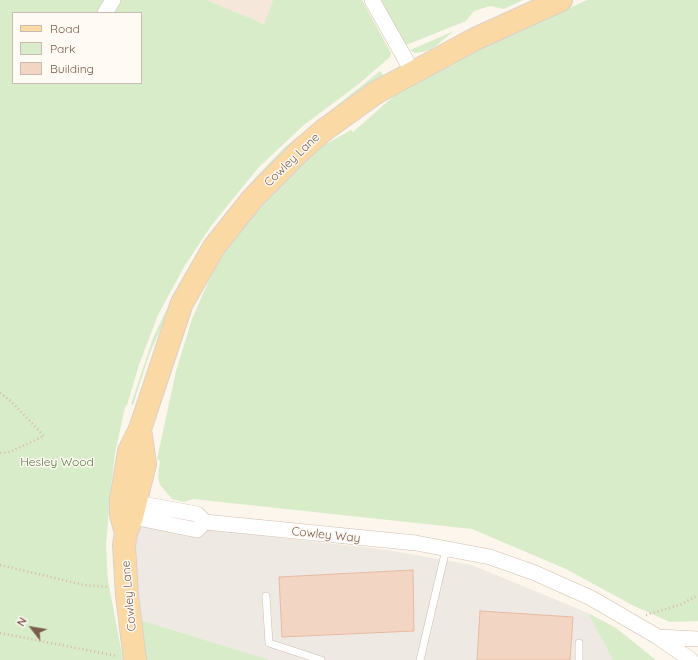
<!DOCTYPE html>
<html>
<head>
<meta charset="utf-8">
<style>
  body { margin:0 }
  #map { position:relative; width:698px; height:660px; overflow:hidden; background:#fdf6ec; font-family:Quicksand,sans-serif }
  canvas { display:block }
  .legend { position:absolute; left:12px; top:12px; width:130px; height:72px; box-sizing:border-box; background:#fffaf3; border:1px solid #cabbb1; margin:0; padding:5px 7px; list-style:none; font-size:12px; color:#7a5c4d }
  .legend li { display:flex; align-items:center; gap:8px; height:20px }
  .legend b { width:20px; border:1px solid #cabbb1 }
  .north { position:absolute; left:12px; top:608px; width:40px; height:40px; -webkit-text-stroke:3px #fffaf3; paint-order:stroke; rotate:301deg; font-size:11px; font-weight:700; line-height:16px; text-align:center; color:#7a5c4d }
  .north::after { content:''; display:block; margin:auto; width:14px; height:18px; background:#7a5c4d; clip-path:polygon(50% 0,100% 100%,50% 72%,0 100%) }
</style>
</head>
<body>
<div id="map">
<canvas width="698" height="660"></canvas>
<ul class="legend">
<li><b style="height:5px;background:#fbd9a5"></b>Road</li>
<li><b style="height:11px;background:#d8ecc9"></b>Park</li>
<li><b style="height:11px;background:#f3d5c3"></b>Building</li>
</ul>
<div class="north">N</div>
</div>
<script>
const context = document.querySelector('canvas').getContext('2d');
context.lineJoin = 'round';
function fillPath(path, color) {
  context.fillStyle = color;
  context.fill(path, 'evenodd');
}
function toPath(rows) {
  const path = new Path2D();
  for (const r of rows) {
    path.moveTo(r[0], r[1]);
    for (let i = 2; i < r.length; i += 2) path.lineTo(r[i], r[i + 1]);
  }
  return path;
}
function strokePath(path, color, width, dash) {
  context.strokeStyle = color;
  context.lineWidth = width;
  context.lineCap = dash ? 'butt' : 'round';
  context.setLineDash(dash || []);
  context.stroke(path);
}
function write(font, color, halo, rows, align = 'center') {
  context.font = font + ' Quicksand,sans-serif';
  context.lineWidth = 3;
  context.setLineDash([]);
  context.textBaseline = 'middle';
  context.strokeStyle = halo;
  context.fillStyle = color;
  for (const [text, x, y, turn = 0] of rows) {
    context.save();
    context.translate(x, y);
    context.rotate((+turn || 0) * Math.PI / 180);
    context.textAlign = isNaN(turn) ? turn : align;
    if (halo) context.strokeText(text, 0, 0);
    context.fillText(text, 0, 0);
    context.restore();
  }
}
fillPath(toPath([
  [207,0,273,0,264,24]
]), '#f5e8da');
fillPath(toPath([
  [133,521,388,550,472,565,588,613,613,660,270,660,134,618]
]), '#efe9e4');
fillPath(toPath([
  [0,0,207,0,264,24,273,0,362,0,391,53,390,57,360,83,304,125,258,168,211,226,184,267,158,315,139,365,127,405,125,407,115,453,111,488,106,545,108,580,123,660,0,660],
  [13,13,141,13,141,83,13,83],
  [380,0,523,0,504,9,490,6,474,11,466,21,406,45],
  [587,0,698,0,698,621,670,622,632,605,566,569,472,529,193,499,184,502,172,499,160,485,158,477,160,461,157,459,176,371,192,319,202,296,213,272,233,239,279,186,319,148,351,130,353,132,403,88,480,49],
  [454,31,432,49,422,52,415,53,410,50],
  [380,71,384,76,345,102,313,125,284,151,259,176,177,293,149,355,133,405,131,404,153,338,171,300,195,257,224,215,257,176,285,147],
  [588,613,616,628,656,660,613,660],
  [134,618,270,660,138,660]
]), '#d8ecc9');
const building = toPath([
  [413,570,414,631,282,637,279,577,413,570],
  [480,611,573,617,570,660,477,660,480,611]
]);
fillPath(building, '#f3d5c3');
strokePath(building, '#e6bba3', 1);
const lane = toPath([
  [266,596,269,643,321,660],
  [420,660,446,549],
  [579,660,579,643]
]);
const street = toPath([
  [372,0,412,71],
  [105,13,113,0],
  [126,501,197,514,205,522,416,543,490,557,535,573,591,598,658,637,691,660],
  [123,515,197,530,205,522],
  [658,637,698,639]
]);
const primary = toPath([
  [126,533,121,515,121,500,129,451,140,429,182,303,214,247,253,198,302,149,324,130,377,92,475,39,561,0],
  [135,660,127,596,124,545,126,533,132,517,145,464,140,429]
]);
strokePath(lane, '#d1beb0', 8);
strokePath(street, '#d1beb0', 16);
strokePath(primary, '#dad1cd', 24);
strokePath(toPath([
  [0,393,11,401,44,436,10,452,0,453],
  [0,565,84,585,109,587],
  [646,615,682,604,698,595],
  [0,633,117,656]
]), '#d9b8a5', 2.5, [1, 3]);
strokePath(lane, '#fff', 7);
strokePath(street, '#fff', 15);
strokePath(primary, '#fbd9a5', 22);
write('12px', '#7a5c4d', '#fffaf3', [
  ["Cowley Lane",292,160,-44],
  ["Cowley Way",326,535,6],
  ["Cowley Lane",129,596,-95]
]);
write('12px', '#537a41', '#fffaf3', [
  ["Hesley Wood",57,462]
]);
</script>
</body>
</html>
